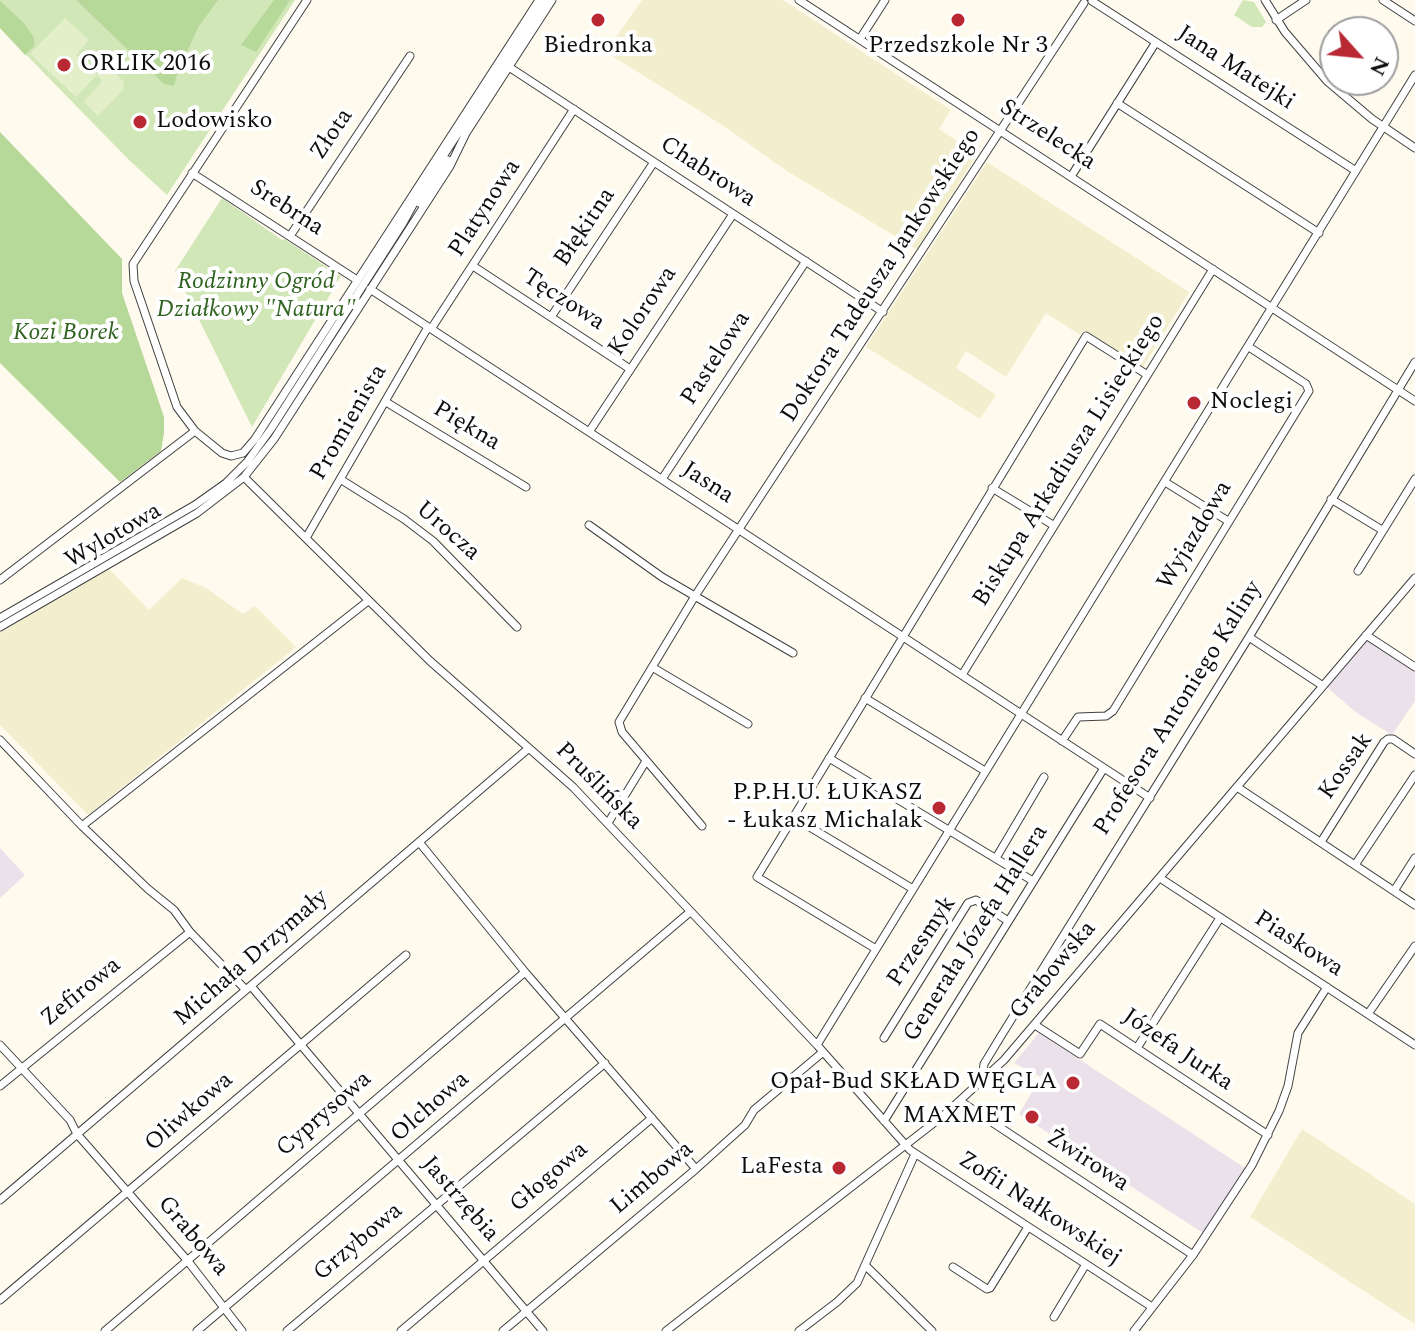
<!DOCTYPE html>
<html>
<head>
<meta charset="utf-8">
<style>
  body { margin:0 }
  #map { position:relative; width:1415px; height:1331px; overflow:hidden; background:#fefaed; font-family:Spectral,serif }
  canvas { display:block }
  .north { position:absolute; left:1319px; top:16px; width:80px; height:80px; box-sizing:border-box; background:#fff; border:2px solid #9e9e9e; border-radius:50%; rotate:117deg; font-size:22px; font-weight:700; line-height:32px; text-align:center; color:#0d0d0d }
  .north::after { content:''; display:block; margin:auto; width:28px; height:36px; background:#b82934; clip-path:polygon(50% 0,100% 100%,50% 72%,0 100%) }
</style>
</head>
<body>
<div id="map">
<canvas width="1415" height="1331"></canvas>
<div class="north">N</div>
</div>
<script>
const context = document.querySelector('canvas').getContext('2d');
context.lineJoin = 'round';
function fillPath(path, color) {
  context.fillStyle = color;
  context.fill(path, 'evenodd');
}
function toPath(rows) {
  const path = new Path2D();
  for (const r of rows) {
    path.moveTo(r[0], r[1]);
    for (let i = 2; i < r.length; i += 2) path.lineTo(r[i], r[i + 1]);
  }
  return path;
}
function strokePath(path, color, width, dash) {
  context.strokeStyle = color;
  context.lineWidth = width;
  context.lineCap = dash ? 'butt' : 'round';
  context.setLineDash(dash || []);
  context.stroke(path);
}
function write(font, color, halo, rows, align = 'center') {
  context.font = font + ' Spectral,serif';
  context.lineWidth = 8;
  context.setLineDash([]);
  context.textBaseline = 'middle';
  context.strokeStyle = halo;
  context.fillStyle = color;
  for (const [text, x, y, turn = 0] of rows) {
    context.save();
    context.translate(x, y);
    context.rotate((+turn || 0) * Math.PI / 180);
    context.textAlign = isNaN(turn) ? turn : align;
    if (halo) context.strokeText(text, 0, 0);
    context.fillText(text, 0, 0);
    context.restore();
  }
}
fillPath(toPath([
  [1366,639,1415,670,1415,701,1392,735,1354,711,1327,687],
  [0,848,25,875,0,898],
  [1039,1033,1245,1168,1229,1196,1203,1233,1019,1114,1041,1077,1014,1063]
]), '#eae1eb');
fillPath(toPath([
  [642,0,783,0,951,110,939,129,977,154,918,250,787,171,725,127,606,52],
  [987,162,1189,292,1143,367,1083,331,1080,335,1046,313,1006,377,966,351,956,368,996,395,980,419,866,347],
  [108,568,149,610,182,578,206,588,243,614,255,606,296,647,88,815,0,725,0,633],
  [1302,1129,1415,1204,1415,1324,1250,1217]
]), '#f3efce');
fillPath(toPath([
  [0,0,295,0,167,195,128,159,0,28],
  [1243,0,1254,2,1266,22,1262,27,1252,27,1234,15],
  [222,198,282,240,284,239,341,276,252,427,175,271]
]), '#d2e7b8');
fillPath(toPath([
  [76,0,218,0,199,26,178,70,174,86,164,84],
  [274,0,290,0,256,52,241,45],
  [0,1,24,23,34,38,34,46,25,55,0,28],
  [0,132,122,259,122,293,164,417,164,433,161,451,120,482,0,363]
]), '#b6d898');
fillPath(toPath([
  [65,18,89,40,76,55,97,75,107,65,123,81,124,89,98,116,84,102,102,81,97,75,76,97,30,54]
]), '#e3efc9');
const minor = toPath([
  [307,0,133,264,134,281,177,407,195,431,222,453,231,456,243,453,255,439,539,0],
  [799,0,1415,401],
  [1265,0,1285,32,1327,81,1372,119,1415,148],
  [1383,0,1415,21],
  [1092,1,1356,171],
  [1276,20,1306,0],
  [860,39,885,0],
  [509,67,883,312],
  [1117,103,1319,233],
  [466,133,552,0],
  [192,173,357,280],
  [1072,175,1156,42],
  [419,203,448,160],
  [290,236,410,56],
  [473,266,630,369],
  [370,289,1150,798],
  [551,317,654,162],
  [431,329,574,109],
  [386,402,526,487],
  [589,432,733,214],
  [244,477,430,661,573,787,817,1045,910,1150,1152,1307],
  [340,479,404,519,433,541,517,627],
  [662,479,806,261],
  [1165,482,1228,521],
  [992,488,1053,525],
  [1331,499,1382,530],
  [589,525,662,577,793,653],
  [306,538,428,327],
  [1358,571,1415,479],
  [0,580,195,431],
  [0,618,195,505,226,483,247,462,271,429,403,223,421,190,545,0],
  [0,627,197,513,244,477,274,439,450,166,468,129],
  [1366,635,1415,667],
  [1249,637,1323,686],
  [652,667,748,724],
  [962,675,1213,269],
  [865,698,985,771],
  [0,740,82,826,148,889,174,910,190,932,246,990],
  [1062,741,1078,717,1106,716,1113,711,1309,391,1306,384,1249,347],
  [829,758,1033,881],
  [1237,787,1415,905],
  [793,817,913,889],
  [608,823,646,761],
  [82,826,368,601],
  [702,826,622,732,619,722,695,596,1084,3],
  [419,842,525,972],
  [1321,842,1384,742,1388,739,1393,739,1415,754],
  [996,858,1044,777],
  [1355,865,1415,775],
  [1160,878,1415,1045],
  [1394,891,1415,858],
  [876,949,757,877,1086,336,1146,374],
  [251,986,543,1331],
  [1368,1014,1415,946],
  [1035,1025,1080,1054,1100,1024,1268,1135],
  [884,1038,968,903,976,900,1008,921],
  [0,1045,70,1120,77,1134,187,1260,242,1331],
  [817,1045,1415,75],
  [1137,1048,1220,918],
  [986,1077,983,1072,984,1064,1001,1036,1249,637,1415,362],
  [0,1086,190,932],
  [960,1101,1193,1255],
  [884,1121,1104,768],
  [915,1154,865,1265,932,1331],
  [0,1200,529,748],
  [953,1267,987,1289,990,1288,1028,1227],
  [0,1300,406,955],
  [1054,1317,1086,1264],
  [105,1331,525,972,696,1169],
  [197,1331,690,912],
  [287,1331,605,1063],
  [401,1331,652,1118],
  [503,1331,696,1169,745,1125,754,1110,823,1052],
  [666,1331,944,1115,1004,1060,1415,578],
  [799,1331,837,1302,857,1283,865,1265],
  [1134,1331,1193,1255,1252,1165,1279,1111,1288,1086,1298,1033,1327,987]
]);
strokePath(minor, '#404040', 9);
strokePath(minor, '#fff', 7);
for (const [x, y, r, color] of [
  [598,20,8,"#b82934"],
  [958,20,8,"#b82934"],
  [64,65,8,"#b82934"],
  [140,122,8,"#b82934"],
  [1194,403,8,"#b82934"],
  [939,808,8,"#b82934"],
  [1073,1083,8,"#b82934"],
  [1032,1117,8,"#b82934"],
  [839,1168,8,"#b82934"]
]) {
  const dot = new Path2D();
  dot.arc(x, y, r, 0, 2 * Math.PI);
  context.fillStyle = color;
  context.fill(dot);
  strokePath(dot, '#fff', 3);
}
write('24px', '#0d0d0d', '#fff', [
  ["Biedronka",598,47,"center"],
  ["Przedszkole Nr 3",958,47,"center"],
  ["ORLIK 2016",80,65,"left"],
  ["Lodowisko",156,122,"left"],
  ["Noclegi",1210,403,"left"],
  ["P.P.H.U. ŁUKASZ",923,794],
  ["- Łukasz Michalak",923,822],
  ["Opał-Bud SKŁAD WĘGLA",1057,1083],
  ["MAXMET",1016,1117],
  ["LaFesta",823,1168]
], 'right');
write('24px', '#0d0d0d', '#fff', [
  ["Jana Matejki",1235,69,33],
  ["Złota",333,135,-56],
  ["Strzelecka",1047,136,33],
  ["Chabrowa",707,173,33],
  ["Srebrna",286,209,33],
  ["Platynowa",486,209,-57],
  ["Błękitna",586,228,-56],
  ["Doktora Tadeusza Jankowskiego",882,276,-57],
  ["Tęczowa",563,301,33],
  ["Kolorowa",644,312,-56],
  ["Pastelowa",717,359,-57],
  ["Promienista",350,423,-60],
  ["Piękna",466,427,31],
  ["Biskupa Arkadiusza Lisieckiego",1070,461,-58],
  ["Jasna",707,484,33],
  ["Urocza",447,532,41],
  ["Wyjazdowa",1196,536,-59],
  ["Wylotowa",114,537,-30],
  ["Profesora Antoniego Kaliny",1179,709,-58],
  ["Kossak",1347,767,-55],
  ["Pruślińska",598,787,45],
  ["Generała Józefa Hallera",977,934,-58],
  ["Przesmyk",923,942,-56],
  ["Piaskowa",1298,945,33],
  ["Michała Drzymały",252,959,-41],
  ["Grabowska",1054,971,-50],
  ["Zefirowa",82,993,-39],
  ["Józefa Jurka",1177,1051,34],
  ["Olchowa",431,1108,-41],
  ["Oliwkowa",190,1113,-41],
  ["Cyprysowa",325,1115,-41],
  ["Żwirowa",1087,1162,33],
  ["Głogowa",550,1178,-41],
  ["Limbowa",653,1179,-40],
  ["Jastrzębia",459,1200,49],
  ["Zofii Nałkowskiej",1039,1210,33],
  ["Grabowa",192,1237,50],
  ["Grzybowa",359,1243,-40]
]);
write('italic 24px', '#2f621f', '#fff', [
  ["Rodzinny Ogród",256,283],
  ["Działkowy \"Natura\"",256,311],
  ["Kozi Borek",66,334]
]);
</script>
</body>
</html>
